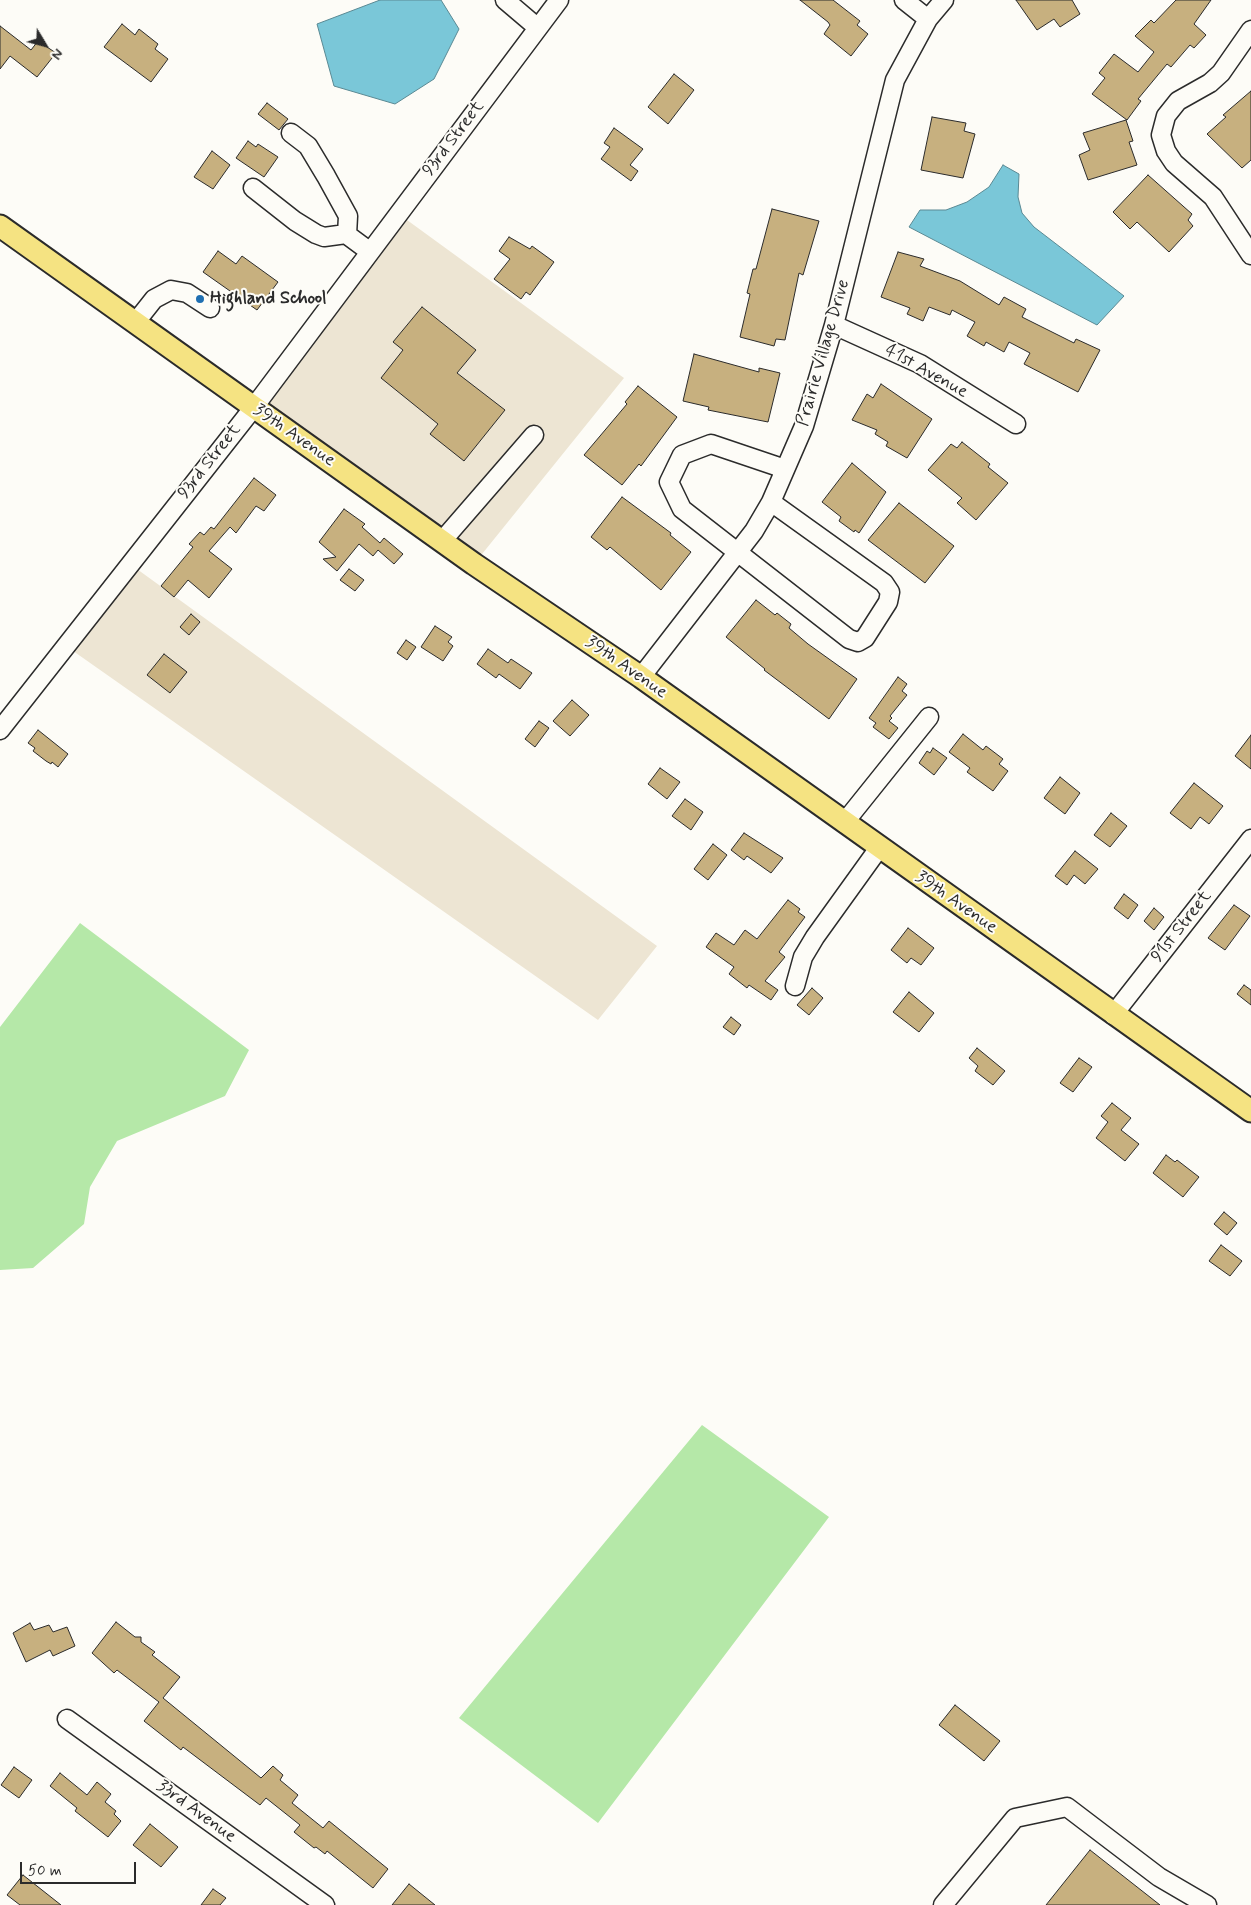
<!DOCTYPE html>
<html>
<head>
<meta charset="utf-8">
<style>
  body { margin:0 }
  #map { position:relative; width:1251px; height:1905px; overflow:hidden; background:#fdfcf7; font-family:Mynerve,sans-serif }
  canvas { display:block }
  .north { position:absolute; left:20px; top:20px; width:50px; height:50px; -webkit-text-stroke:4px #fdfcf7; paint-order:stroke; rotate:127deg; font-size:14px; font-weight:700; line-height:20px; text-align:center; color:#2b2b2b }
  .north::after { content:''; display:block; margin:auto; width:18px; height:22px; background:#2b2b2b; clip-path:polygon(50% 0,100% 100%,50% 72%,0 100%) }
  .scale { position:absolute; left:20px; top:1862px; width:116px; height:22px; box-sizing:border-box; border:2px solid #2b2b2b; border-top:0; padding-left:6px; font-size:15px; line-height:18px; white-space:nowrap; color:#2b2b2b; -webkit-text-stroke:4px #fdfcf7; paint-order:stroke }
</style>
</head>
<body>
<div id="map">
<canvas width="1251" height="1905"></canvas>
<div class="north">N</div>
<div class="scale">50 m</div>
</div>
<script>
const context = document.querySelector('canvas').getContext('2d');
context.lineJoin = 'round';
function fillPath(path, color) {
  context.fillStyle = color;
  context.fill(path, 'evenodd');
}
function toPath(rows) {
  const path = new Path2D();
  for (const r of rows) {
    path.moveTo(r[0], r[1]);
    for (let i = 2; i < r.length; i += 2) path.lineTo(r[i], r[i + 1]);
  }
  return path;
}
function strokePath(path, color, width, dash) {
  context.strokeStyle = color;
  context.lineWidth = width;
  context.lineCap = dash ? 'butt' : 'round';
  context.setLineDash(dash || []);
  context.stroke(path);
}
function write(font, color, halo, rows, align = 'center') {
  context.font = font + ' Mynerve,sans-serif';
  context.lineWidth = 4;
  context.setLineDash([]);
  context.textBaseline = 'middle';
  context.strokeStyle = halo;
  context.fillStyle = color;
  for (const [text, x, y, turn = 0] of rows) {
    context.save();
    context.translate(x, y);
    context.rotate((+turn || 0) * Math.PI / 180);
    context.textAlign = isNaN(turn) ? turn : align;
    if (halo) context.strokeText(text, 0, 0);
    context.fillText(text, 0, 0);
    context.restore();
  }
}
fillPath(toPath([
  [407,220,624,378,474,564,254,407,375,244],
  [130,564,657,946,598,1020,66,646]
]), '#ede5d3');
fillPath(toPath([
  [80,923,249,1050,225,1096,117,1141,90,1187,84,1224,33,1268,0,1270,0,1027],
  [702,1425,829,1517,598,1823,459,1718]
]), '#b5e8a8');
const water = toPath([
  [380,0,441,0,459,29,434,79,395,104,334,86,317,24,380,0],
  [1003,165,1019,174,1018,197,1022,213,1034,227,1124,296,1097,325,909,227,920,210,946,210,967,202,989,187,1003,165]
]);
fillPath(water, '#7ac7d8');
strokePath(water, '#5a8993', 1);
const building = toPath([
  [800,0,833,0,860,21,857,25,868,34,851,56,824,34,830,25,828,22,800,0],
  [1016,0,1072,0,1080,14,1060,27,1054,19,1037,30,1016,0],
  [1176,0,1211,0,1194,24,1206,35,1194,48,1190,45,1171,67,1167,64,1138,99,1141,101,1127,120,1092,94,1105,78,1099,73,1114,54,1138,72,1154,52,1135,36,1151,20,1154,23,1176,0],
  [122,24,135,35,139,29,158,44,155,49,168,59,151,82,104,47,122,24],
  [0,26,31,50,38,41,56,53,37,77,10,56,0,69,0,26],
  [674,74,694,90,668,124,648,107,674,74],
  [1251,91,1251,160,1242,168,1207,134,1226,117,1223,115,1251,91],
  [267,103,288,119,279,130,258,114,267,103],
  [932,117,966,123,964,131,975,134,963,178,921,170,932,117],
  [1126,120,1133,141,1129,142,1137,165,1088,180,1079,155,1090,150,1083,133,1126,120],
  [614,128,643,149,630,165,638,171,631,181,601,159,610,147,604,143,614,128],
  [248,141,256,147,258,144,278,157,264,177,236,158,248,141],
  [212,151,230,165,213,189,194,177,212,151],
  [1148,175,1192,214,1188,220,1193,226,1169,252,1137,222,1130,229,1113,212,1148,175],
  [772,209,819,221,803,275,799,273,785,340,776,339,774,346,740,337,750,294,747,293,753,269,756,269,772,209],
  [509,237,530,249,532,246,554,262,530,295,526,292,521,299,494,279,510,259,499,251,509,237],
  [218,251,236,264,242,256,278,282,257,310,203,272,218,251],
  [898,252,924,259,920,266,960,281,999,305,1004,297,1026,309,1022,317,1074,343,1076,339,1100,350,1078,392,1024,364,1030,353,1009,342,1004,352,986,342,984,346,967,336,975,322,952,310,950,315,929,307,923,321,907,314,910,308,881,297,898,252],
  [422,307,476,350,457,373,505,410,464,461,430,434,438,424,381,378,403,350,393,342,422,307],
  [694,354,759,372,759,368,780,373,768,422,708,410,709,407,683,401,694,354],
  [881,384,932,419,907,458,886,446,888,442,875,434,877,430,852,420,867,394,873,398,881,384],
  [638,386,677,417,641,466,639,464,622,485,584,455,627,404,625,402,638,386],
  [962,442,990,464,988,467,1008,483,976,520,957,503,962,498,928,470,951,444,957,448,962,442],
  [852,463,886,492,859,533,855,530,854,532,839,521,841,517,822,502,852,463],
  [254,478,276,495,264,511,256,506,236,533,230,527,209,551,232,569,209,598,188,580,174,597,161,586,193,547,189,544,200,532,204,535,211,527,214,529,254,478],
  [622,497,671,533,670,535,691,552,661,590,610,547,607,550,591,537,622,497],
  [899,503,954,546,925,583,868,540,899,503],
  [344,509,365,524,362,527,380,543,384,538,403,554,394,564,378,550,373,556,359,544,337,571,323,559,336,557,319,542,344,509],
  [349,569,364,580,355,591,340,580,349,569],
  [756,600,775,615,777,613,791,624,789,628,808,644,857,679,829,719,764,670,765,669,726,637,756,600],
  [191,614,200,622,189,635,180,627,191,614],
  [435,626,452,637,448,642,453,646,443,661,421,647,435,626],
  [406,640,416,647,407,660,397,653,406,640],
  [488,649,508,663,511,659,532,673,520,689,499,674,496,678,477,664,488,649],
  [164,654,187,672,170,693,147,675,164,654],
  [898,677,907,684,902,691,907,695,890,716,892,718,889,721,898,728,889,739,873,727,876,723,869,718,898,677],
  [572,700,589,715,570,736,553,721,572,700],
  [539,721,549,728,535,747,525,739,539,721],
  [38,730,68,754,58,767,52,762,51,764,46,761,33,751,35,748,28,743,38,730],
  [963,734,983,750,986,746,1003,759,999,764,1008,771,993,791,967,772,970,768,949,752,963,734],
  [1251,735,1251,769,1235,756,1251,735],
  [933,748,947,758,934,775,919,763,927,751,930,753,933,748],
  [660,768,680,782,667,799,648,784,660,768],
  [1060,777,1080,793,1065,814,1044,798,1060,777],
  [1194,783,1223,806,1209,824,1200,817,1191,829,1170,813,1194,783],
  [685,799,703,812,691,830,672,816,685,799],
  [1111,813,1127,826,1110,847,1094,835,1111,813],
  [744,833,783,858,771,873,747,856,744,860,731,850,744,833],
  [713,844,727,855,708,880,694,869,713,844],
  [1075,851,1098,869,1085,884,1074,875,1067,885,1055,876,1075,851],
  [1124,894,1138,905,1128,919,1114,908,1124,894],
  [788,900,800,909,798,912,805,917,779,952,785,957,765,981,778,990,771,1000,749,985,747,988,729,974,734,967,706,947,716,933,734,945,745,930,757,939,788,900],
  [1234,905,1250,916,1225,950,1208,938,1234,905],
  [1154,908,1164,917,1154,930,1144,921,1154,908],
  [908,928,934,948,921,965,911,958,907,963,891,950,908,928],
  [1244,985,1251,990,1251,1005,1237,994,1244,985],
  [812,988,823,998,809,1015,797,1005,812,988],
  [909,992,934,1013,919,1032,893,1012,909,992],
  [731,1017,741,1025,734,1035,723,1027,731,1017],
  [977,1048,1005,1071,993,1085,975,1071,978,1066,969,1058,977,1048],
  [1079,1058,1092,1067,1073,1092,1060,1083,1079,1058],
  [1112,1103,1131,1118,1121,1130,1139,1144,1125,1161,1096,1138,1108,1122,1101,1116,1112,1103],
  [1166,1155,1175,1162,1177,1160,1199,1177,1183,1197,1153,1173,1166,1155],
  [1224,1212,1237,1223,1227,1235,1214,1224,1224,1212],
  [1221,1245,1242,1261,1230,1276,1209,1261,1221,1245],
  [116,1622,135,1637,141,1637,141,1642,155,1652,152,1655,180,1677,163,1698,261,1778,273,1766,283,1775,280,1780,298,1795,292,1803,323,1828,329,1821,388,1869,373,1888,327,1851,325,1854,316,1847,314,1848,294,1832,300,1825,266,1798,260,1805,183,1747,181,1750,144,1721,159,1702,117,1670,114,1673,92,1653,116,1622],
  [30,1623,34,1630,49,1625,53,1632,67,1627,75,1646,53,1656,50,1650,26,1662,13,1633,30,1623],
  [955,1705,1000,1741,984,1761,939,1725,955,1705],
  [14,1767,32,1780,19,1798,1,1785,14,1767],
  [60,1773,87,1795,97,1782,111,1794,105,1802,116,1811,114,1814,121,1821,108,1837,75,1811,77,1808,50,1786,60,1773],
  [150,1824,178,1847,161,1867,133,1845,150,1824],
  [1090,1850,1160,1905,1046,1905,1090,1850],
  [23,1875,61,1905,20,1905,7,1895,23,1875],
  [409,1884,435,1905,392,1905,409,1884],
  [213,1889,226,1898,220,1905,201,1905,213,1889]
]);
fillPath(building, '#c7b07f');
strokePath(building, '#2b2b2b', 1);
const minor = toPath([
  [505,0,538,28],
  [904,0,928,19],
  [1251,30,1221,73,1210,83,1178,101,1166,116,1161,135,1166,151,1174,163,1213,197,1251,255],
  [291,133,308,146,326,176,348,216,347,235],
  [253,188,295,221,316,234,324,237,346,234,369,251],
  [135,323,154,299,171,290,187,293,210,308],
  [834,325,920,364,1016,424],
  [771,502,884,583,890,592,888,602,865,638,858,642,849,639,682,509,669,482,682,455,711,444,785,469],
  [442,541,534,435],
  [641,677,754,531,771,502,804,426,834,325,895,80,928,19,944,0],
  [0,730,254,407,559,0],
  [844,823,929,717],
  [795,986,803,957,815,937,879,848],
  [1113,1015,1251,839],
  [67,1719,325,1905],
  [943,1905,1015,1818,1067,1807,1159,1877,1207,1905]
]);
const major = toPath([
  [0,226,474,564,641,677,1251,1111]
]);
strokePath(minor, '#2b2b2b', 21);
strokePath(major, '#2b2b2b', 25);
strokePath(minor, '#fdfcf7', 18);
strokePath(major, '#f5e382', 21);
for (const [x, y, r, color] of [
  [200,299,5,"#1f6fb2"]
]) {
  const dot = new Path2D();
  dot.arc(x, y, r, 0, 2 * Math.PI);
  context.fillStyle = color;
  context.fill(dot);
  strokePath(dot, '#fdfcf7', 2);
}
write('18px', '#2b2b2b', '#fdfcf7', [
  ["93rd Street",454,139,-53],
  ["Prairie Village Drive",824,353,-74],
  ["41st Avenue",926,372,29],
  ["39th Avenue",294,436,35],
  ["93rd Street",210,462,-52],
  ["39th Avenue",626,668,35],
  ["39th Avenue",956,903,35],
  ["91st Street",1182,927,-52],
  ["33rd Avenue",196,1812,36]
]);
write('bold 18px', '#2b2b2b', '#fdfcf7', [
  ["Highland School",210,299]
], 'left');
</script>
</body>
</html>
